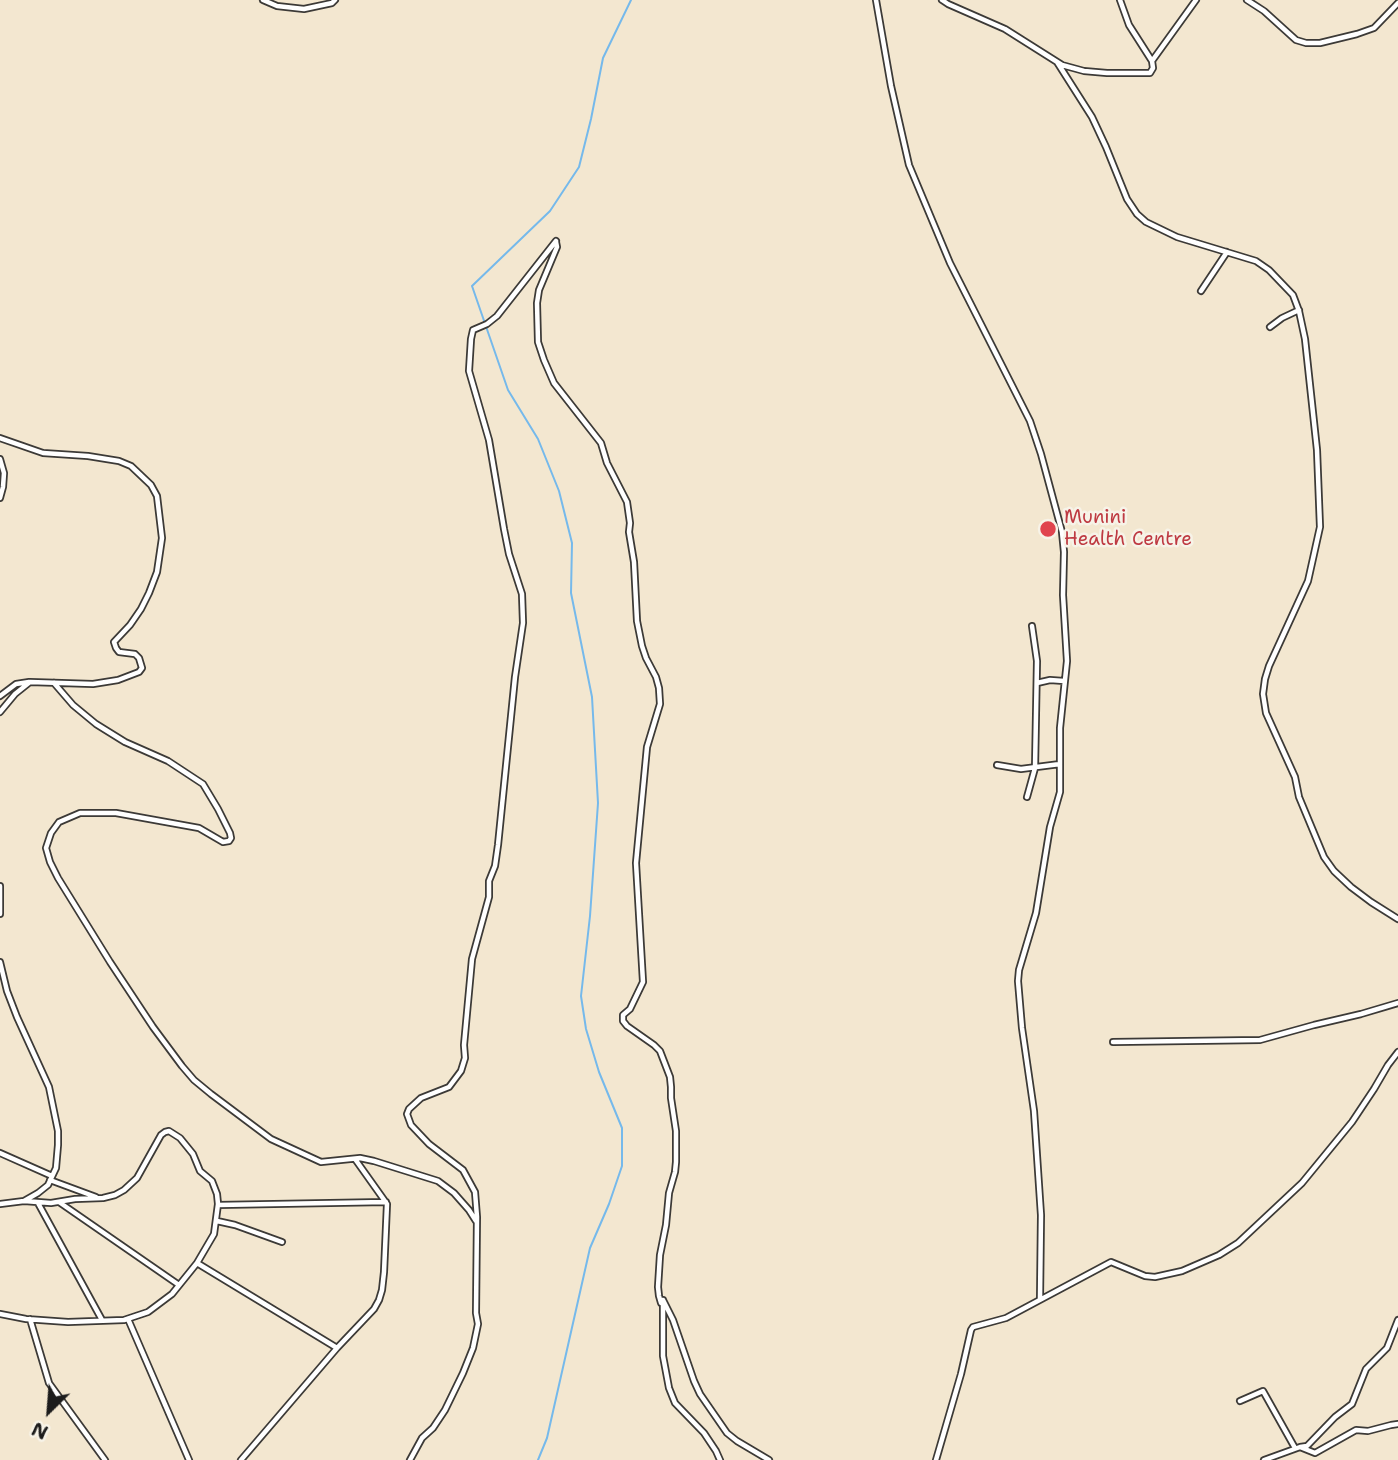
<!DOCTYPE html>
<html>
<head>
<meta charset="utf-8">
<style>
  body { margin:0 }
  #map { position:relative; width:1398px; height:1460px; overflow:hidden; background:#f3e7d0; font-family:"Shantell Sans",sans-serif }
  canvas { display:block }
  .north { position:absolute; left:14px; top:1376px; width:70px; height:70px; -webkit-text-stroke:5px #f7f3e8; paint-order:stroke; rotate:205deg; font-size:19px; font-weight:700; line-height:28px; text-align:center; color:#1c1c1c }
  .north::after { content:''; display:block; margin:auto; width:24px; height:32px; background:#1c1c1c; clip-path:polygon(50% 0,100% 100%,50% 72%,0 100%) }
</style>
</head>
<body>
<div id="map">
<canvas width="1398" height="1460"></canvas>
<div class="north">N</div>
</div>
<script>
const context = document.querySelector('canvas').getContext('2d');
context.lineJoin = 'round';
function toPath(rows) {
  const path = new Path2D();
  for (const r of rows) {
    path.moveTo(r[0], r[1]);
    for (let i = 2; i < r.length; i += 2) path.lineTo(r[i], r[i + 1]);
  }
  return path;
}
function strokePath(path, color, width, dash) {
  context.strokeStyle = color;
  context.lineWidth = width;
  context.lineCap = dash ? 'butt' : 'round';
  context.setLineDash(dash || []);
  context.stroke(path);
}
function write(font, color, halo, rows, align = 'center') {
  context.font = font + ' "Shantell Sans",sans-serif';
  context.lineWidth = 5;
  context.setLineDash([]);
  context.textBaseline = 'middle';
  context.strokeStyle = halo;
  context.fillStyle = color;
  for (const [text, x, y, turn = 0] of rows) {
    context.save();
    context.translate(x, y);
    context.rotate((+turn || 0) * Math.PI / 180);
    context.textAlign = isNaN(turn) ? turn : align;
    if (halo) context.strokeText(text, 0, 0);
    context.fillText(text, 0, 0);
    context.restore();
  }
}
strokePath(toPath([
  [538,1460,547,1438,590,1248,609,1204,622,1166,622,1128,599,1072,586,1029,581,996,590,916,598,803,592,697,571,593,572,543,559,491,538,439,508,390,472,286,550,211,579,167,591,119,603,58,631,0]
]), '#75b9eb', 2);
const street = toPath([
  [263,0,277,6,304,9,332,3,335,0],
  [876,0,891,86,909,165,950,263,1030,421,1041,454,1062,532,1064,552,1063,595,1067,661,1060,728,1060,792,1050,827,1036,913,1019,970,1018,981,1022,1028,1034,1111,1041,1215,1040,1299],
  [942,0,948,4,1005,29,1062,65,1084,71,1107,73,1150,73,1153,68,1152,61,1129,25,1120,0],
  [1247,0,1264,11,1296,40,1306,43,1320,43,1357,34,1374,28,1398,3],
  [1152,61,1196,0],
  [1057,62,1092,117,1106,147,1127,199,1137,214,1146,222,1177,237,1256,261,1269,270,1293,295,1299,311,1305,339,1317,450,1320,527,1308,581,1269,666,1265,679,1263,694,1266,713,1295,777,1299,797,1324,857,1334,871,1351,887,1371,902,1398,919],
  [556,242,557,247,539,290,537,303,538,342,544,360,554,383,601,443,607,463,627,502,630,523,629,532,634,562,637,621,642,646,646,658,656,677,659,688,660,704,647,747,636,863,643,982,630,1009,623,1015,623,1021,627,1026,654,1045,660,1051,670,1077,671,1087,671,1098,676,1131,676,1162,675,1172,669,1193,666,1225,660,1255,658,1287,659,1296,661,1303,663,1300,673,1320,694,1381,700,1394,727,1433,737,1441,769,1460],
  [1201,291,1227,252],
  [1270,327,1282,318,1299,310],
  [0,438,43,453,88,456,119,461,131,466,151,485,157,496,162,538,157,572,149,593,141,609,130,625,114,642,116,648,119,652,135,654,139,658,142,668,139,672,118,680,93,684,30,682,15,694,0,712],
  [0,459,4,473,3,487,0,498],
  [54,683,73,705,96,724,125,742,168,761,203,784,218,809,230,833,231,838,229,841,223,842,199,828,116,813,80,813,59,822,51,833,46,848,50,862,58,878,110,962,153,1027,182,1066,194,1080,211,1094,271,1139,321,1162,360,1158,374,1161,438,1181,454,1193,469,1210,476,1221],
  [1037,683,1050,680,1064,681],
  [0,696,16,684,29,682],
  [997,765,1021,769,1060,764],
  [1027,797,1035,768,1037,661,1032,626],
  [0,886,0,914],
  [0,962,7,991,17,1017,49,1087,58,1131,58,1145,56,1168,48,1185,38,1193,24,1201,0,1204],
  [1113,1042,1260,1040,1314,1025,1361,1014,1398,1003],
  [0,1153,52,1176],
  [50,1180,96,1197],
  [59,1202,179,1285],
  [38,1203,102,1320],
  [218,1205,386,1202],
  [217,1221,235,1225,282,1242],
  [197,1263,337,1348],
  [663,1300,663,1356,669,1388,675,1403,704,1433,716,1451,720,1460],
  [0,1314,26,1319,68,1322,124,1320,148,1312,172,1294,197,1263,214,1234,218,1204,217,1194,212,1181,200,1171,193,1154,180,1138,169,1131,165,1132,161,1135,137,1178,124,1190,115,1195,103,1198,75,1199,51,1203,24,1201],
  [30,1319,49,1383,105,1460],
  [128,1319,189,1460],
  [1240,1401,1263,1391,1295,1448],
  [1300,1447,1307,1446,1335,1417,1352,1404,1366,1369,1387,1348,1398,1320],
  [241,1460,337,1348,374,1309,379,1300,382,1290,384,1272,387,1204,355,1159],
  [410,1460,422,1438,433,1428,445,1410,463,1373,473,1348,478,1324,476,1313,477,1217,475,1192,463,1170,429,1144,411,1125,407,1114,409,1109,421,1098,449,1087,461,1071,465,1058,464,1045,472,959,489,897,489,881,495,866,498,845,515,677,523,623,522,594,509,554,504,529,489,440,469,371,471,339,473,330,487,324,497,316,556,241],
  [936,1460,961,1374,971,1330,973,1327,1006,1318,1111,1262,1145,1276,1155,1277,1182,1271,1219,1255,1238,1243,1302,1183,1352,1122,1374,1089,1388,1065,1398,1052],
  [1264,1460,1300,1447,1315,1453,1356,1430,1368,1431,1391,1425,1398,1424]
]);
strokePath(street, '#3c3a37', 8);
strokePath(street, '#fff', 4.5);
for (const [x, y, r, color] of [
  [1048,529,9,"#e0444e"]
]) {
  const dot = new Path2D();
  dot.arc(x, y, r, 0, 2 * Math.PI);
  context.fillStyle = color;
  context.fill(dot);
  strokePath(dot, '#f7f3e8', 2.5);
}
write('19px', '#be3a42', '#f7f3e8', [
  ["Munini",1064,518],
  ["Health Centre",1064,540]
], 'left');
</script>
</body>
</html>
